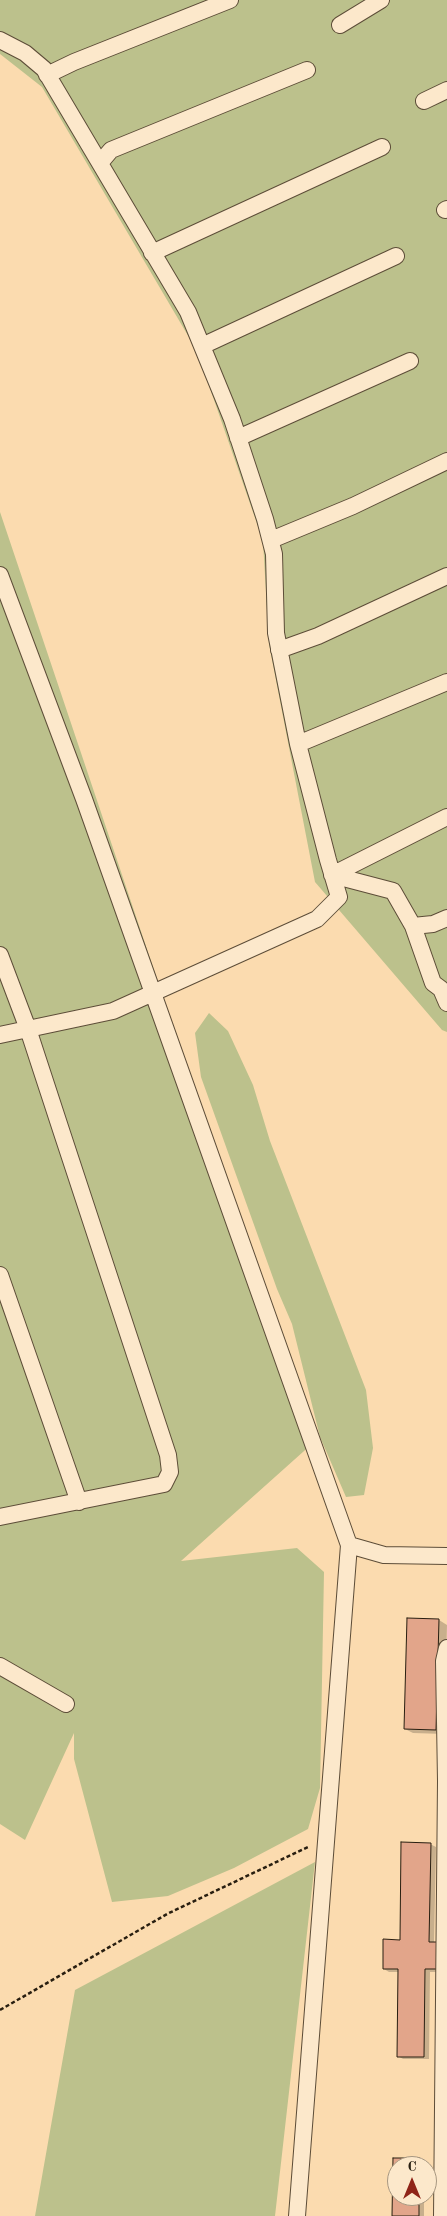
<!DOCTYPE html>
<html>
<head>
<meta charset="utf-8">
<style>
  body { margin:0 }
  #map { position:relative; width:447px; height:2216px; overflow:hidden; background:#fbdbaf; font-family:"Old Standard TT",serif }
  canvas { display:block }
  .north { position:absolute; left:387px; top:2156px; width:50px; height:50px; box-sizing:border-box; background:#fce8cb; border:1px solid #a79780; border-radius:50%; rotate:0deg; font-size:14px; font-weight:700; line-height:20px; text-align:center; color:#281e10 }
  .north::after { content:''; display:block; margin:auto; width:18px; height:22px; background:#8f2418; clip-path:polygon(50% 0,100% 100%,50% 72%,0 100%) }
</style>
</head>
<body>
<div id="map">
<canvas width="447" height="2216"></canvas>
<div class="north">С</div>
</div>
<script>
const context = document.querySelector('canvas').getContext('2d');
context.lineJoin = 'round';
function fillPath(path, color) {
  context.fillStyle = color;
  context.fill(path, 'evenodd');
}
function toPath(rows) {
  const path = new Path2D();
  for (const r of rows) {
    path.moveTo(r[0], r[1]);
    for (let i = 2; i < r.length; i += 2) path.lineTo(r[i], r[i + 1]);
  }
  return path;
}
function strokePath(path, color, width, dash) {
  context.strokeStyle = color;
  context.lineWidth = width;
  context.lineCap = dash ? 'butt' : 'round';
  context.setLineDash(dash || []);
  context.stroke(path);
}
fillPath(toPath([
  [0,0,447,0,447,1032,442,1030,315,882,269,644,263,541,197,351,42,87,0,54],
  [0,512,313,1443,181,1561,297,1548,324,1572,320,1788,308,1829,234,1868,168,1896,112,1902,74,1759,74,1733,25,1840,0,1824],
  [209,1013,228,1031,253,1085,270,1141,366,1390,373,1448,364,1495,346,1497,320,1437,292,1324,277,1289,201,1077,195,1033],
  [315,1862,275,2216,35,2216,75,1990]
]), '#bcc18c');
fillPath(toPath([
  [439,1620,447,1625,444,1734,413,1733,405,1729],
  [430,1844,436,1847,434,1943,444,1972,430,1972,429,2059,403,2059,398,2056,399,1972,389,1972,384,1969,401,1941],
  [394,2159,420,2160,425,2163,425,2166,397,2166,397,2196,424,2196,424,2216,393,2216]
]), '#0003');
const building = toPath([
  [407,1618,439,1619,436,1730,404,1729,407,1618],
  [401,1842,431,1843,429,1942,439,1942,439,1969,425,1969,424,2057,397,2057,398,1969,383,1969,383,1939,400,1940,401,1842],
  [393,2158,420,2158,420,2166,397,2166,397,2196,419,2196,419,2216,392,2216,393,2158]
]);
fillPath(building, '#e2a58a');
strokePath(building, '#281e10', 1);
const minor = toPath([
  [340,25,381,0],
  [0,40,25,53,44,69,188,312,232,419,265,519,274,554,276,633,298,744,328,860,339,897,317,919,113,1011,0,1035],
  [47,75,74,62,230,0],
  [424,101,447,90],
  [100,163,111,150,307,70],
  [445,210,447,209],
  [152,253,382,147],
  [202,346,396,256],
  [238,438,410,361],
  [271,540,353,506,447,461],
  [0,575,84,799,349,1545,297,2216],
  [279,650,318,636,447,576],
  [298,744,447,682],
  [447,817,332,875,393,891,413,926,433,983,441,989,447,1003],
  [413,926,433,924,447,918],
  [0,955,28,1029,62,1133,168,1455,170,1472,164,1484,0,1517],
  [0,1275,79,1502],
  [349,1545,384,1555,447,1556],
  [0,1666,66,1704],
  [442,2216,446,1781,444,1661,447,1648]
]);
strokePath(minor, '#5d4d38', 18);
strokePath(toPath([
  [0,2010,167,1914,310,1846]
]), '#281e10', 2.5, [4, 2.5]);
strokePath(minor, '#fce8cb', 16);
</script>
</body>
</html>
